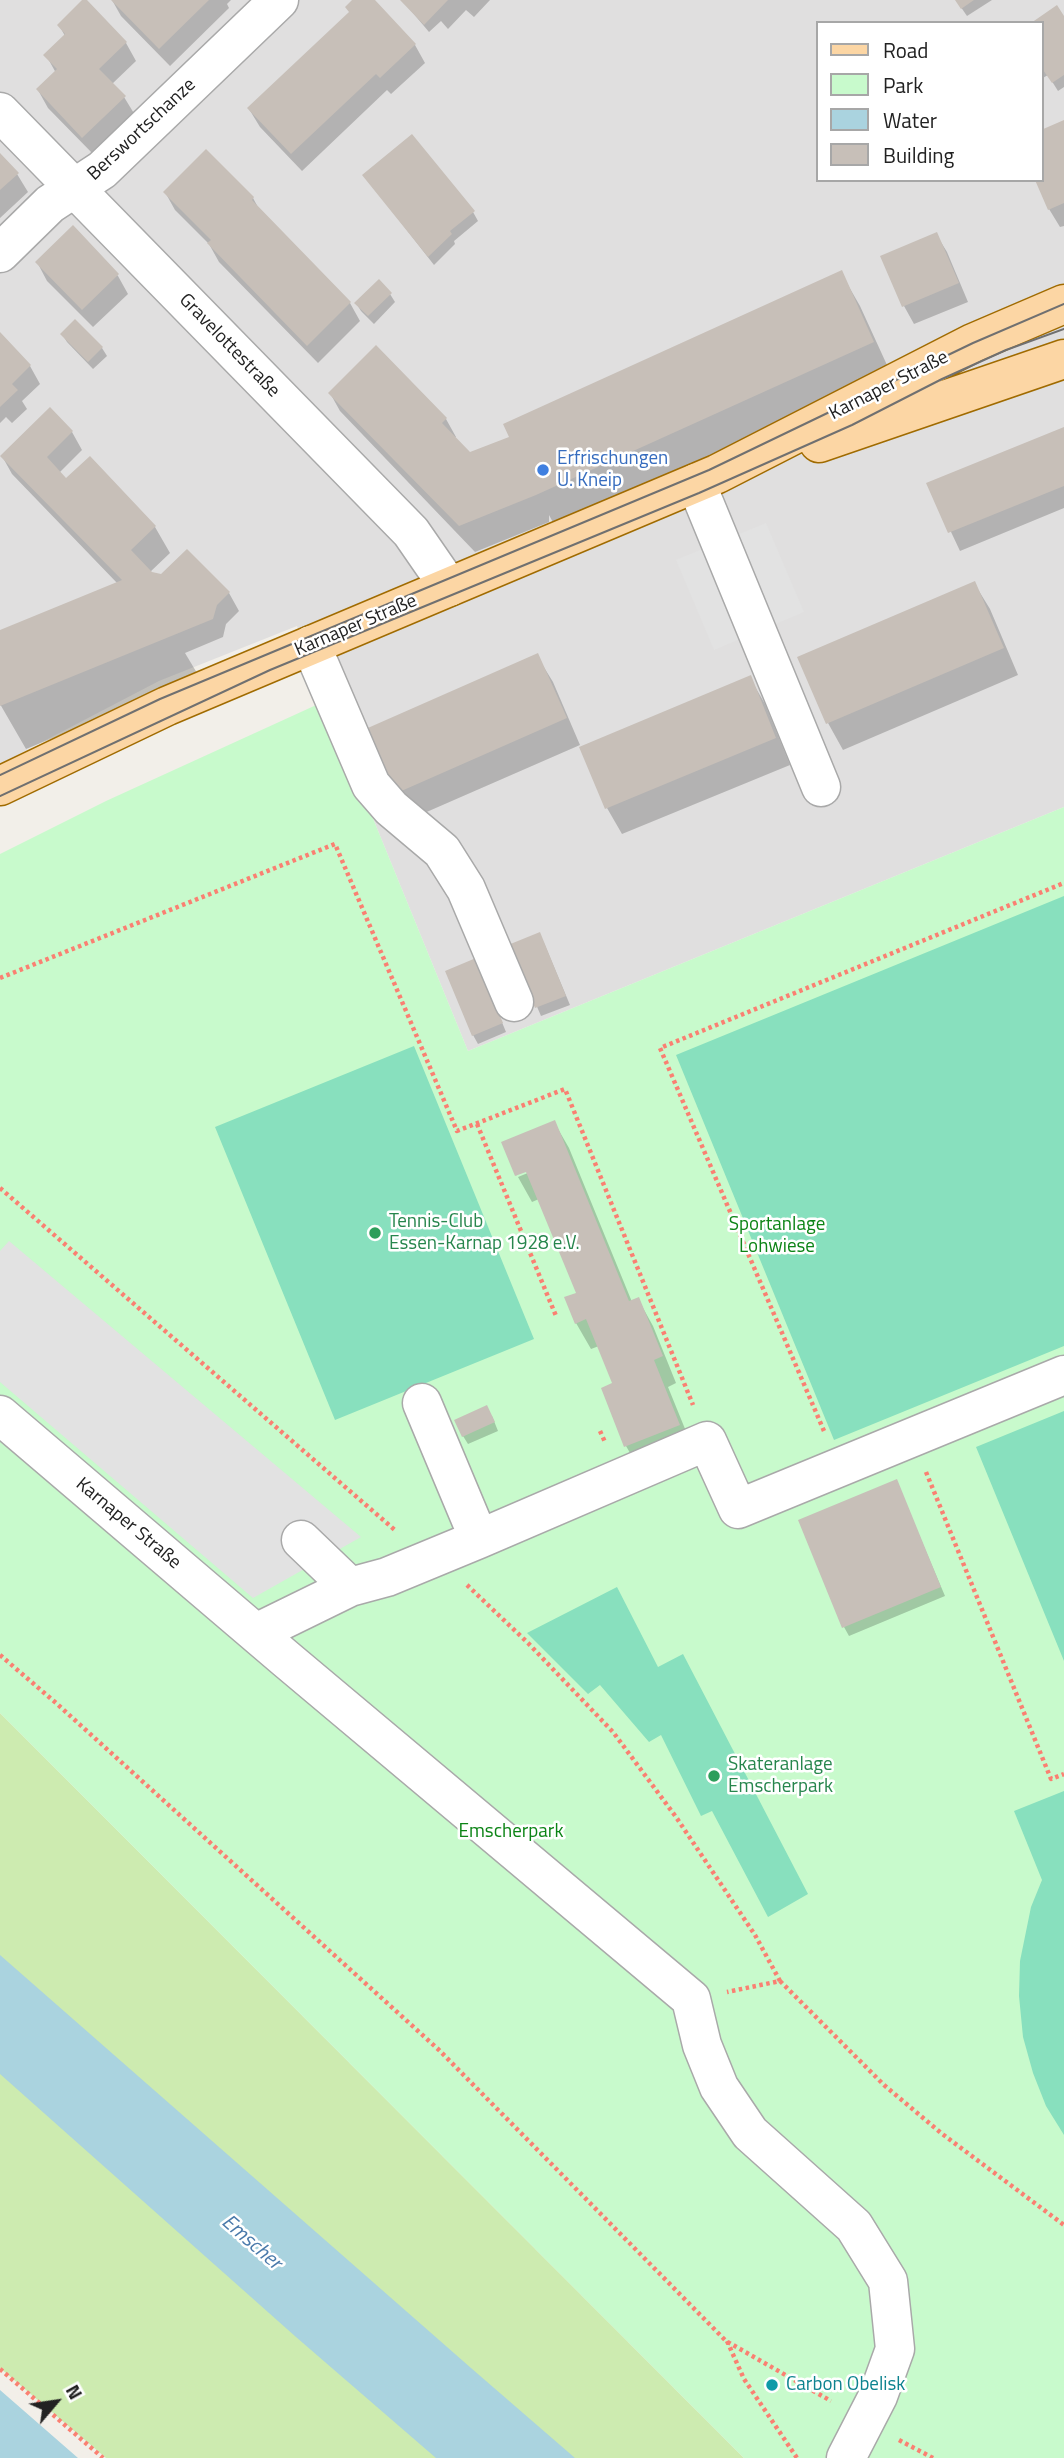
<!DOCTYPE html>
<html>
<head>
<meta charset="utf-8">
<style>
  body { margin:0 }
  #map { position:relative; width:1064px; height:2458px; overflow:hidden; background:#f2efe9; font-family:"Titillium Web",sans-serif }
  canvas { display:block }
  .legend { position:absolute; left:816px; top:21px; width:228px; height:161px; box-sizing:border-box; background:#fff; border:2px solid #a7a7a7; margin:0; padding:9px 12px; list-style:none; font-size:21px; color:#222 }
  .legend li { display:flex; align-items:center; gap:14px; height:35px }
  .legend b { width:35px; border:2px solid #a7a7a7 }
  .north { position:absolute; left:21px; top:2367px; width:70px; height:70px; -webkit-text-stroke:5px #fff; paint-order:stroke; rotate:61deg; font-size:19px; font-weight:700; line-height:28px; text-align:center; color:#222 }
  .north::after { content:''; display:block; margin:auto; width:24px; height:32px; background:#222; clip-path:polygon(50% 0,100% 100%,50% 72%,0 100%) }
</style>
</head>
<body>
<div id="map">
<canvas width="1064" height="2458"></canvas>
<ul class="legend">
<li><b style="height:9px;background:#fcd6a4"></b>Road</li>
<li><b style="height:19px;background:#c8facc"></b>Park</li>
<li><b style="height:19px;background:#aad3df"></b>Water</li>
<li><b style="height:19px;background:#c7bfb8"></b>Building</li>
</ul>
<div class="north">N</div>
</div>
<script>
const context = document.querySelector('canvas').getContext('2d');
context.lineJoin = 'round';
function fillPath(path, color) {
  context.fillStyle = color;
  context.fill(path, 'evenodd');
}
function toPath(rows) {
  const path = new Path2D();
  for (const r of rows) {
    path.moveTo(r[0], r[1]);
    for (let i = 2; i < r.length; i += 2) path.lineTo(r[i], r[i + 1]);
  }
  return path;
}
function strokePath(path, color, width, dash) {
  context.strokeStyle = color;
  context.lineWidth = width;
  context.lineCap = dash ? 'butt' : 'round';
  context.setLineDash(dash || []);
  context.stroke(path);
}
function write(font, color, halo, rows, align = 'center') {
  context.font = font + ' "Titillium Web",sans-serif';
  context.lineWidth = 5;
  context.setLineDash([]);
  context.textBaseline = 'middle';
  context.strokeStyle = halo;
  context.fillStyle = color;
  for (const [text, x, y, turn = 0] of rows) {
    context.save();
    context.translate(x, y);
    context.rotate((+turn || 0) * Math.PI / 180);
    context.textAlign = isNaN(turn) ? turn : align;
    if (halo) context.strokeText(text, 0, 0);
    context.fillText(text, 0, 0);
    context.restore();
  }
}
fillPath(toPath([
  [0,0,1064,0,1064,807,468,1051,325,701,297,626,159,681,0,764],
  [817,23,1041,23,1041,180,817,180]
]), '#e0dfdf');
fillPath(toPath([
  [0,1713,744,2458,106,2458,0,2368]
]), '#cdebb0');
fillPath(toPath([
  [325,701,468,1051,1064,807,1064,2458,744,2458,0,1713,0,854,106,801]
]), '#c8facc');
fillPath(toPath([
  [1064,896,1064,1346,834,1440,676,1055],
  [414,1046,534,1339,335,1420,215,1127],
  [1064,1411,1064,1661,976,1447],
  [617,1587,658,1667,683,1654,808,1894,768,1917,712,1811,701,1816,661,1735,649,1742,600,1685,588,1694,527,1633],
  [1064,1791,1064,2135,1046,2106,1033,2073,1023,2037,1019,1996,1020,1961,1031,1907,1042,1880,1014,1811]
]), '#88e0be');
fillPath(toPath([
  [766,523,804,612,714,650,676,560],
  [9,1241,361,1537,253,1598,0,1382,0,1251]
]), '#e2e2e2');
fillPath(toPath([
  [0,1955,471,2368,575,2458,436,2458,296,2337,0,2074],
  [0,2390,78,2458,0,2458]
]), '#aad3df');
fillPath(toPath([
  [112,0,231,0,227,4,229,8,170,66,121,16],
  [355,0,372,0,415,45,425,63,391,94,387,90,302,171,260,127,249,109,350,14],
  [402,0,490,0,474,17,466,10,448,29,441,21,429,32],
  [956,0,992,0,967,16],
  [1064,19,1064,87,1058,91,1048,75,1041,79,1041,23],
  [59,25,126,43,136,61,112,84,124,97,135,115,94,155,48,108,38,90,56,73,46,55,65,36],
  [1064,122,1064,226,1060,227,1049,209,1041,180],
  [0,156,17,174,28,192,0,218],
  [364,175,473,212,478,221,454,241,455,244,434,265],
  [165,192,253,198,260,211,350,303,360,321,318,363,219,262,209,244,175,210],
  [73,227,118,276,128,294,93,327,47,281,37,262],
  [936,234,947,252,968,302,914,324,904,306,883,256],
  [841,273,860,306,892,376,556,528,549,515,549,522,475,552,340,411,330,393,446,419,456,437,454,438,469,454,508,439],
  [390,294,395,302,374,324,361,311,356,303],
  [62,334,102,348,107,356,93,369,67,342],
  [0,335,30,366,40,384,22,401,27,409,12,423,6,417,0,423],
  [50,409,72,432,82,450,59,473,66,480,155,527,170,553,149,573,229,593,239,611,226,624,223,637,185,653,200,678,26,749,0,704,0,632,118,584,12,474,2,456],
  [1064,429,1064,508,960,551,928,483],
  [974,583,990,609,1018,675,843,750,828,723],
  [537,656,553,682,580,745,406,821,391,795],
  [750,678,765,704,790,765,622,834,607,808],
  [544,943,570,1005,541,1016,511,946],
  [480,969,506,1032,478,1044,473,1035],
  [554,1122,569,1148,632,1302,638,1299,653,1326,676,1383,668,1387,694,1451,641,1472,626,1446,615,1384,599,1346,591,1349,576,1323,578,1293,539,1199,532,1202,518,1177,535,1170,534,1167,517,1174,517,1176,503,1143],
  [492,1416,498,1431,468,1444,463,1436],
  [899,1488,945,1596,849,1636,844,1627]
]), '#0003');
fillPath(toPath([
  [82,0,87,0,127,42,99,69,126,96,82,138,36,89,57,69,43,55,65,34,57,25],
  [111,0,209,0,159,49],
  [352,0,375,0,416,44,380,78,376,74,291,154,247,108,349,12,345,7],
  [400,0,448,0,424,25],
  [955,0,974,0,961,9],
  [1057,5,1064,16,1064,75,1052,83,1041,67,1041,23,1031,23],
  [1064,120,1064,203,1048,210,1035,180,1041,180,1041,130],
  [412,134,475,211,450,231,452,234,428,257,362,175],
  [206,149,254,197,252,200,351,302,307,346,207,243,211,240,163,192],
  [0,153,19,173,0,190],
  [73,225,119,274,82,310,35,262],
  [937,232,959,283,902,307,880,256],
  [842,270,874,342,536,495,459,526,328,393,376,345,447,418,442,423,470,452,509,437,503,424],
  [379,279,392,293,368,316,354,303],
  [75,319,103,347,88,362,60,334],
  [0,332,31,365,12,384,18,390,0,407],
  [50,407,73,431,47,457,66,478,90,456,156,526,131,550,152,572,161,574,187,549,230,592,217,605,213,619,0,706,0,630,122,580,0,456],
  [1064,427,1064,486,948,533,926,483],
  [975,581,1004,648,826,724,797,657],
  [538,653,567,718,390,796,361,731],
  [751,675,776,738,605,809,579,747],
  [540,932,566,996,535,1008,508,945],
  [476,958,503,1023,472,1036,445,971],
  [555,1120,629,1301,639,1297,663,1356,654,1360,680,1425,624,1447,601,1388,612,1383,586,1319,575,1324,564,1297,576,1293,526,1172,515,1176,501,1142],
  [487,1405,495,1422,462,1437,454,1420],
  [897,1479,941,1587,842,1628,798,1520]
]), '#c7bfb8');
const minor = toPath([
  [0,112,411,532,449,587],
  [0,253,50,204,102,170,279,0],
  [696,483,821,787],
  [311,645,371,785,391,808,442,851,466,889,514,1002],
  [422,1403,479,1539],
  [0,1415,286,1659,691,1999,702,2045,719,2087,750,2133,854,2226,888,2281,895,2349,878,2396,846,2458],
  [350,1587,387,1577,479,1539,707,1441,738,1509,1064,1375],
  [256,1633,350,1587,301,1540]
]);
const major = toPath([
  [819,443,1064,359],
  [0,786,167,706,717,474,973,343,1064,304]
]);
strokePath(minor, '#a9a9a9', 41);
strokePath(major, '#a06b00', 41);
strokePath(toPath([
  [0,978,335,844,457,1131,565,1089,693,1405],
  [477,1124,556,1316],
  [0,1188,396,1531],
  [600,1431,605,1442],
  [824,1431,660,1048,1064,883],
  [926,1472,1051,1779,1064,1774],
  [467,1585,528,1643,613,1732,676,1817,755,1935,780,1981,727,1992],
  [0,1655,56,1703,439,2050,726,2341,831,2401],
  [780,1981,884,2085,941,2133,1064,2225],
  [727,2341,744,2379,797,2458],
  [0,2369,103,2458],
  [899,2440,933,2458]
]), '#fa8072', 4.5, [3.5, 3.5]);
strokePath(minor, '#fff', 38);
strokePath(major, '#fcd6a4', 38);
strokePath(toPath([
  [0,775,160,699,709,470,973,343,1064,304],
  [0,796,270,670,699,493,852,425,942,379,1006,350,1064,329]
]), '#707070', 2);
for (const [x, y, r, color] of [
  [543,470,7,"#3f7fe0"],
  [375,1233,7,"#2e9e5b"],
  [714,1776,7,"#2e9e5b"],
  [772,2385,7,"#0f9aa8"]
]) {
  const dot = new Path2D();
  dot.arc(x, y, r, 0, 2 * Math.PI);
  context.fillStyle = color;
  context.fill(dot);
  strokePath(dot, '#fff', 2.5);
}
write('19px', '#222', '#fff', [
  ["Berswortschanze",142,130,-43],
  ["Gravelottestraße",229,346,46],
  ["Karnaper Straße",889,386,-27],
  ["Karnaper Straße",356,626,-23],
  ["Karnaper Straße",128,1524,40]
]);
write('19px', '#366cbe', '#fff', [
  ["Erfrischungen",557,459],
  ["U. Kneip",557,481]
], 'left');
write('19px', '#27864d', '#fff', [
  ["Tennis-Club",389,1222],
  ["Essen-Karnap 1928 e.V.",389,1244],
  ["Skateranlage",728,1765],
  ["Emscherpark",728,1787]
], 'left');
write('19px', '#0c8416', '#fff', [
  ["Sportanlage",777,1225],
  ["Lohwiese",777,1247],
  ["Emscherpark",511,1832]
]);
write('19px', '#0d838f', '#fff', [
  ["Carbon Obelisk",786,2385]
], 'left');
write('italic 21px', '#4a7aab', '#fff', [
  ["Emscher",251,2243,41]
]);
</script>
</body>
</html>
